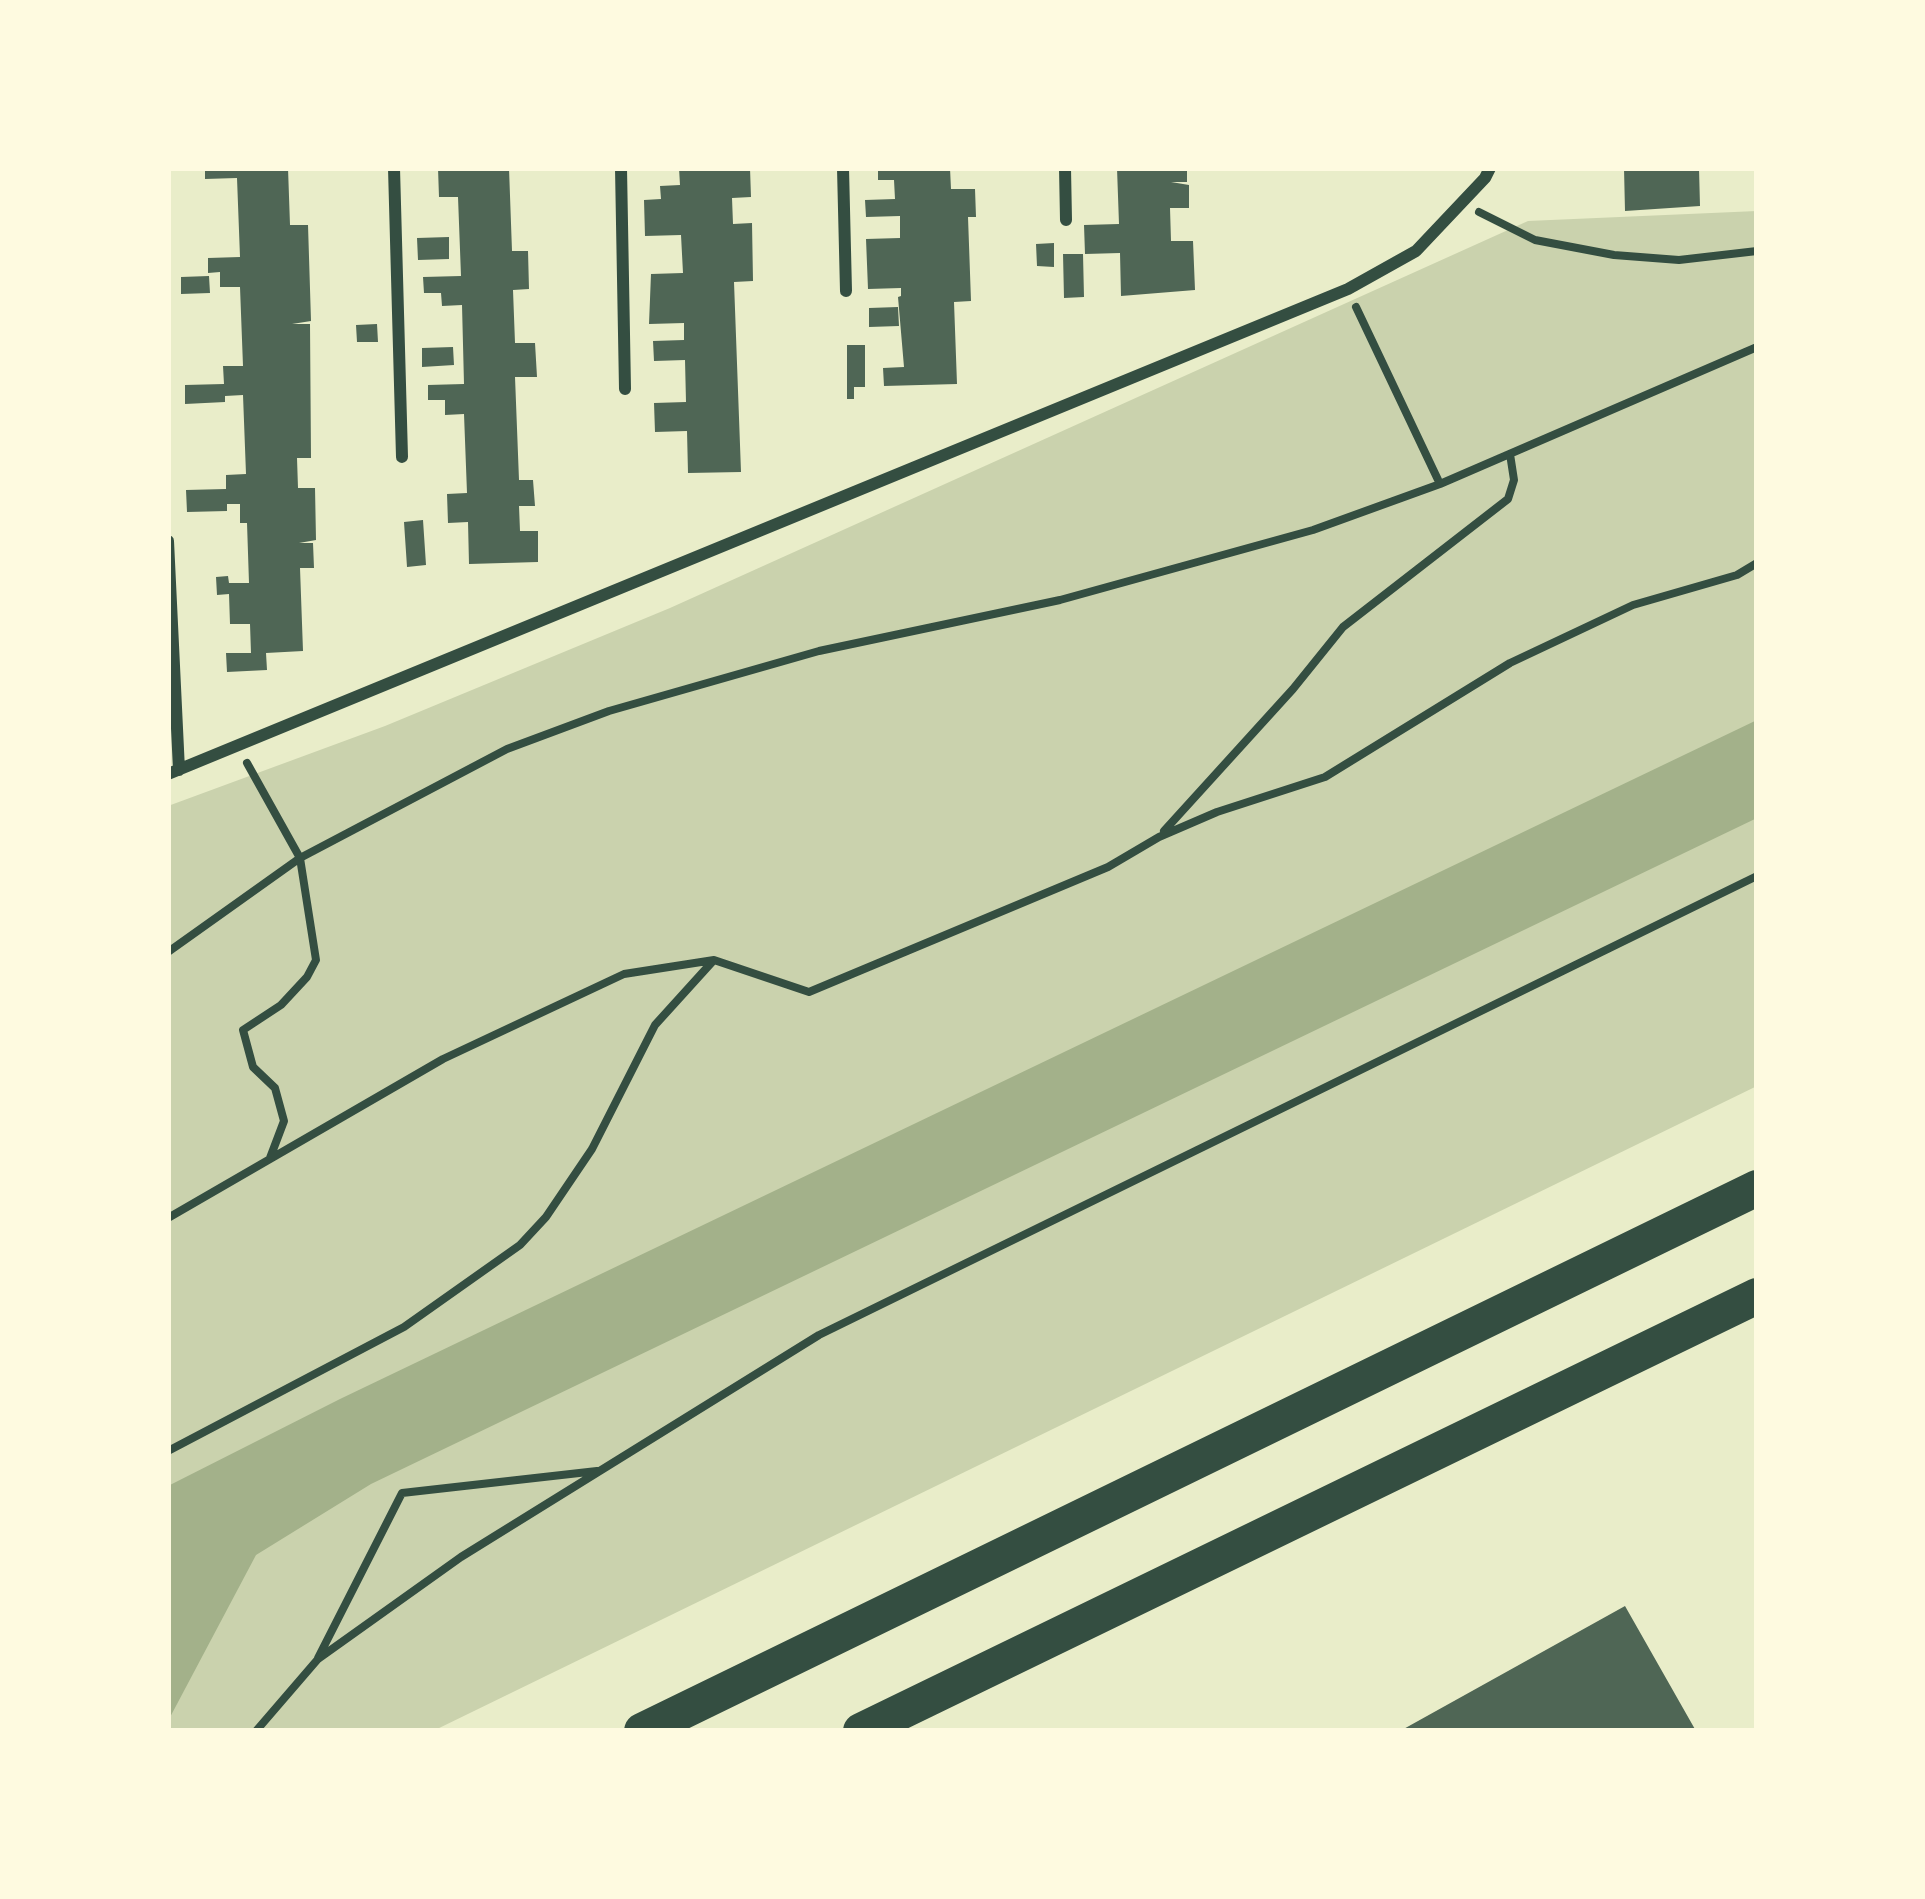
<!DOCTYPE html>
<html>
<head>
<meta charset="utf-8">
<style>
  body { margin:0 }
  #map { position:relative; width:1925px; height:1899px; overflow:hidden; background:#e9edc9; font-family:"Libre Baskerville",serif }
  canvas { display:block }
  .frame { position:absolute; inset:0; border:171px solid #fefae0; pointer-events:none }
</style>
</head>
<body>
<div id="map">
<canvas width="1925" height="1899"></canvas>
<div class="frame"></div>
</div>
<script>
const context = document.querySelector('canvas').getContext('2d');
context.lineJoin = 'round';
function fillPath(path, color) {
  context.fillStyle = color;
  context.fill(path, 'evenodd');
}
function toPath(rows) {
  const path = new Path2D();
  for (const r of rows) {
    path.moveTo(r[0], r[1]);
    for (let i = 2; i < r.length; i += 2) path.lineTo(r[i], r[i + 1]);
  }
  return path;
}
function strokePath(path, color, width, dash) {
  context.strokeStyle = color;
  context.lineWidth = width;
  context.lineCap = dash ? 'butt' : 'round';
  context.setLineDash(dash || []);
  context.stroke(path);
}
fillPath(toPath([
  [1757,211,1757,1086,433,1731,168,1731,168,806,385,726,670,608,1528,221]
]), '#cad2ad');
fillPath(toPath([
  [1757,720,1757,818,371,1484,256,1555,168,1721,168,1486,340,1399]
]), '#a3b18a');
fillPath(toPath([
  [205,168,288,168,290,225,308,225,311,321,292,324,310,324,311,458,297,458,298,488,315,488,316,540,299,543,313,543,314,568,300,568,303,651,266,653,267,670,227,672,226,653,251,653,250,624,230,624,229,594,217,595,216,577,228,576,229,583,249,583,247,523,240,523,240,504,227,504,227,511,187,512,186,490,226,489,226,475,246,474,243,395,225,396,225,402,185,404,185,385,224,384,223,366,243,366,240,287,220,287,220,272,208,273,208,258,240,257,237,178,205,179],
  [438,168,509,168,512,251,528,251,529,289,513,290,515,343,535,343,537,377,515,377,519,480,533,480,535,506,519,506,520,531,538,531,538,562,469,564,468,522,448,523,447,494,467,493,464,414,445,415,445,400,428,400,428,385,464,384,462,305,442,306,441,293,424,293,423,277,461,276,458,197,439,197],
  [679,168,750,168,751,197,732,198,733,224,752,223,753,281,734,282,741,472,688,473,687,431,655,432,654,403,686,402,685,360,654,361,653,341,684,340,684,323,649,324,651,274,683,273,681,235,645,236,644,200,661,199,660,186,680,185],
  [878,168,950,168,951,189,975,189,976,217,968,217,971,301,954,302,957,384,884,386,883,368,904,367,898,297,901,296,901,288,868,289,866,239,900,238,900,216,866,217,865,200,895,199,894,180,878,180],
  [1117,168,1187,168,1187,182,1171,182,1189,185,1189,208,1170,208,1171,241,1193,241,1195,290,1121,296,1120,253,1085,254,1084,225,1119,224],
  [1624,168,1699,168,1700,206,1625,211],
  [449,237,449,259,418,260,417,238],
  [1054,243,1054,267,1037,266,1036,244],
  [1063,254,1083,254,1084,297,1064,298],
  [209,276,210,293,181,294,181,277],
  [898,307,899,326,869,327,869,308],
  [377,324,378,342,357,342,356,325],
  [847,345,865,345,865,387,854,387,854,399,847,399],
  [453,347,454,365,422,367,422,348],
  [423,520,426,565,407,567,404,522],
  [1625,1606,1696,1731,1400,1731]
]), '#4f6655');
strokePath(toPath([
  [1479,212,1535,240,1614,255,1679,260,1757,251],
  [1356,307,1440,484],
  [247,763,300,858,316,960,307,977,281,1005,243,1030,253,1067,275,1088,284,1121,270,1158],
  [1164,831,1293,689,1343,627,1508,499,1514,480,1510,454],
  [168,952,300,858,507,749,609,711,819,651,1060,600,1313,530,1440,484,1757,347],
  [168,1218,443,1059,624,974,714,960,809,992,1108,867,1159,837,1217,812,1325,777,1510,663,1633,605,1737,575,1757,563],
  [168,1451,404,1327,520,1245,546,1217,592,1149,655,1025,713,961],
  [318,1658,402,1493,597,1471],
  [256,1731,318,1659,461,1557,819,1335,1757,876]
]), '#344e41', 8);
strokePath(toPath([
  [394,168,402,457],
  [621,168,625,389],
  [843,168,846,291],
  [1065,168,1066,220],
  [168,541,179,770],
  [168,774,1348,289,1416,251,1485,178,1490,168]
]), '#344e41', 12);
strokePath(toPath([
  [642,1731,1757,1188],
  [861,1731,1757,1296]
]), '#344e41', 36);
</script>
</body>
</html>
